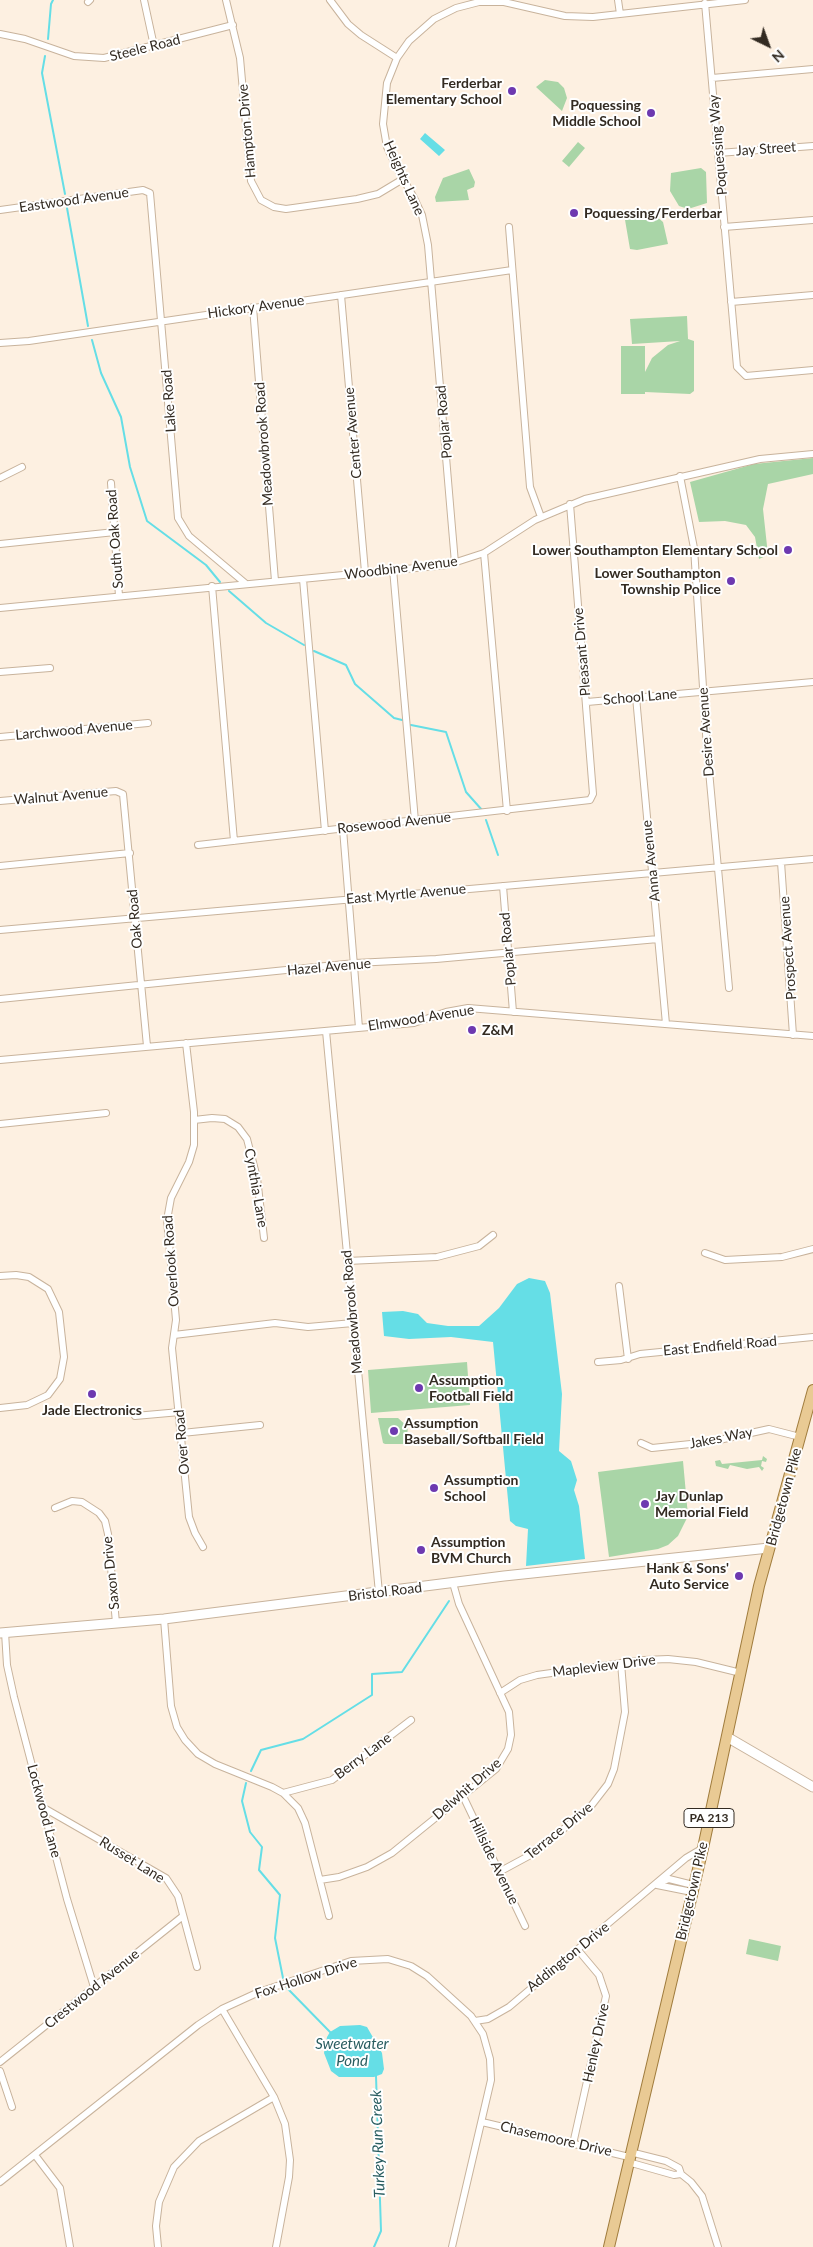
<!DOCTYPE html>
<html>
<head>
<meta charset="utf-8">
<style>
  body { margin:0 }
  #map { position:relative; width:813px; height:2247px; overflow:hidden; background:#fdf0e1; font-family:Lato,sans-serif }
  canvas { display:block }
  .north { position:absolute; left:743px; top:20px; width:50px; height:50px; -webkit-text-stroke:4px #fff; paint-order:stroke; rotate:138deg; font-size:14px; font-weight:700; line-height:20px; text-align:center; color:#332b22 }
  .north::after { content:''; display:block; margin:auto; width:18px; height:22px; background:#332b22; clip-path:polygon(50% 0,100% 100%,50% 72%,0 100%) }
</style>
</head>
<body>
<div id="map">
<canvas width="813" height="2247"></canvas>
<div class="north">N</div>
</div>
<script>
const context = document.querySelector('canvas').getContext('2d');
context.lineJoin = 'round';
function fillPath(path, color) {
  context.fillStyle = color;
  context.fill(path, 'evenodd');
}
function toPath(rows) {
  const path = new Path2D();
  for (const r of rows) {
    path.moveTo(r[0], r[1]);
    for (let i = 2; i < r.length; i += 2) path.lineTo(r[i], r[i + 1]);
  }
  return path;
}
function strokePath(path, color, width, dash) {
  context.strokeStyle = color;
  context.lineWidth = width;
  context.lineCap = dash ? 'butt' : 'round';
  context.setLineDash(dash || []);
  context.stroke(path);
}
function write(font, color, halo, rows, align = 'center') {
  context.font = font + ' Lato,sans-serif';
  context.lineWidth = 4;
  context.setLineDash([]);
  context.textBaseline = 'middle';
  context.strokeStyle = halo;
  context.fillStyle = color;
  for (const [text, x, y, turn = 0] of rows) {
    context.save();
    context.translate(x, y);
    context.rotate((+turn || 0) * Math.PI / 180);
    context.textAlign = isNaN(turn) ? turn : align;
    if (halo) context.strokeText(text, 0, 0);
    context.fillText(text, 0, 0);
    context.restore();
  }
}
fillPath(toPath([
  [545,80,558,82,564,88,567,98,562,111,536,87],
  [578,142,585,148,569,167,562,161],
  [701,168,706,172,707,203,688,209,679,206,670,191,671,173],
  [469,169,475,182,474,187,467,190,469,200,436,202,435,197,443,178],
  [641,209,650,211,663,222,668,244,637,250,630,249,624,214],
  [687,316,688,339,694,341,694,391,690,394,645,392,645,394,621,394,621,346,645,346,645,372,652,358,668,345,680,341,632,344,630,319],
  [813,458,813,474,768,484,763,509,768,555,759,559,755,537,746,525,725,521,699,522,690,482,754,464],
  [467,1362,470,1405,371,1413,368,1370],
  [378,1418,398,1418,408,1427,406,1444,385,1444,383,1443],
  [763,1456,767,1459,766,1462,762,1461,761,1466,764,1468,762,1471,759,1467,747,1469,730,1465,728,1469,716,1466,715,1461,720,1460,722,1464,762,1460],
  [683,1461,688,1516,678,1536,668,1545,658,1549,609,1557,598,1472],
  [749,1939,781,1946,778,1961,746,1954]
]), '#a9d5a7');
fillPath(toPath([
  [425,133,445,150,439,156,420,139],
  [529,1278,545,1281,550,1293,562,1394,559,1451,571,1461,577,1480,574,1490,579,1506,585,1559,526,1566,528,1529,516,1526,510,1521,493,1342,451,1337,409,1339,384,1336,382,1312,403,1311,418,1314,427,1323,448,1326,479,1326,499,1308,517,1284],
  [360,2025,367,2027,382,2053,384,2069,382,2074,374,2077,339,2077,331,2071,324,2053,327,2037,330,2032,340,2026]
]), '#65dee6');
strokePath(toPath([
  [48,39,51,4,53,0],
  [45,56,42,73,65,194],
  [67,208,88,326],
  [92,340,101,373,121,417,130,467,147,521,206,565,220,582],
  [229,591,266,623,304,645],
  [314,651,346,665,355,684,394,718,402,720],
  [411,725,446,732,466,792,482,810],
  [486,820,498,855],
  [251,1771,261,1750,303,1739,372,1695,372,1674,402,1672,449,1601],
  [246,1783,242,1801,250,1832,262,1847,259,1870,280,1895,275,1938,283,1978],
  [287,1988,331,2033],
  [374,2247,381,2231,376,2076]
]), '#65dee6', 2);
const minor = toPath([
  [144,0,154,46],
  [226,0,240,58,251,181,261,200,274,207,286,209,357,199,378,194,403,179],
  [330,0,348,24,361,35,397,58],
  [618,0,620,14],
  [88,2,90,0],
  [705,3,737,367,746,376,813,370],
  [0,34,25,39,74,56,104,58,233,25],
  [712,78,813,69],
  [718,153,813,146],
  [0,210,143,190,150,193,178,518,189,536,245,583],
  [509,227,530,487,541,517],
  [724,227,813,220],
  [341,295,365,572],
  [731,302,813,295],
  [253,307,275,581],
  [0,343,29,341,512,270],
  [680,476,694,548,707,749,729,988],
  [0,478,22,467],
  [111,483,119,596],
  [0,544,115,532],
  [484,553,507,811],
  [455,563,428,245,422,215,414,198,397,168,387,147,383,124,387,83,397,58,409,41,434,19,456,8,479,2,504,2,565,16,593,17,745,0],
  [393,569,415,821],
  [303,579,325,831],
  [212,586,234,841],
  [0,608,447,565,484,553,535,520,585,499,760,459,813,454],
  [0,672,50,668],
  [636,697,666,1024],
  [587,702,813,682],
  [0,737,148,723],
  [0,801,116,791,123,794,147,1046],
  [343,829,359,1028],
  [198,845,590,800,593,794,570,504],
  [781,862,793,1035],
  [0,866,130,853],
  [503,886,513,1012],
  [0,930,813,859],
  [0,999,355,963,436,959,658,939],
  [326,1031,379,1593],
  [186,1043,194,1112,194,1145,189,1162,171,1198,167,1220,176,1320,172,1348,189,1517,195,1533,203,1547],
  [0,1060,414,1023,446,1012,468,1008,813,1036],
  [194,1120,212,1118,225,1119,238,1127,247,1139,257,1178,264,1238],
  [0,1124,106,1113],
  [705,1253,725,1260,782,1257,813,1249],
  [347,1261,437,1257,479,1246,493,1235],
  [0,1276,16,1275,29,1277,48,1289,59,1312,64,1357,60,1379,48,1395,27,1405,0,1408],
  [619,1286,628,1359],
  [174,1335,275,1323,308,1327,353,1323],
  [598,1362,621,1360,640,1354,813,1337],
  [135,1416,180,1412],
  [182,1433,260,1425],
  [641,1443,652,1448,710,1442,769,1429,800,1437],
  [55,1508,72,1501,82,1502,99,1513,105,1521,108,1534,116,1623],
  [164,1619,171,1706,177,1727,185,1740,198,1754,215,1764,272,1787,283,1793,298,1808,305,1823,329,1916],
  [5,1632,7,1665,14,1697,67,1899,94,1987],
  [500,1693,520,1680,537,1675,644,1660,668,1659,696,1662,741,1673],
  [283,1793,332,1780,411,1720],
  [463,1796,525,1926],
  [44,1808,166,1878,178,1896,197,1967],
  [499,1872,536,1852,591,1806,608,1784,614,1769,625,1712,621,1663],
  [320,1880,339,1877,367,1867,392,1853,496,1769,508,1749,511,1735,509,1712,459,1604,453,1583],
  [661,1882,669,1879,693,1885],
  [657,1885,692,1892],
  [222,2009,274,2097],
  [475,2021,488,2019,509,2007,686,1858,703,1848],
  [0,2062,183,1916],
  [0,2071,12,2107],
  [482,2122,629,2157],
  [573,2144,606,1996,599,1975,578,1950],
  [630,2152,666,2161,679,2168,681,2174,691,2182,702,2196,718,2247],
  [35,2155,60,2188,70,2247],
  [628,2162,674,2175,681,2174],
  [0,2182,198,2025,222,2009,259,1992,351,1961,388,1959,411,1966,427,1976,471,2016,483,2034,490,2059,491,2080,452,2247],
  [158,2247,156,2226,159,2202,174,2167,199,2141,274,2097,285,2124,290,2160,289,2177,276,2247]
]);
const secondary = toPath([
  [0,1633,164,1619,504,1576,769,1548],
  [727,1737,813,1787]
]);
const primary = toPath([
  [609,2247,703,1848,759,1586,813,1390]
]);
strokePath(minor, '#c8b39c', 8);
strokePath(secondary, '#c8b39c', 11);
strokePath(primary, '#a07c3d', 12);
strokePath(minor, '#fff', 6);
strokePath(secondary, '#fff', 9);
strokePath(primary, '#e9ca94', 10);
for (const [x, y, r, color] of [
  [512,91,5,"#6d39b0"],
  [651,113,5,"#6d39b0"],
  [574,213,5,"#6d39b0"],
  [788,550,5,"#6d39b0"],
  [731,581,5,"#6d39b0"],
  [472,1030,5,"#6d39b0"],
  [419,1388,5,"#6d39b0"],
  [92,1394,5,"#6d39b0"],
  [394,1431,5,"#6d39b0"],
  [434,1488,5,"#6d39b0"],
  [645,1504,5,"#6d39b0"],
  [421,1550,5,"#6d39b0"],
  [739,1576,5,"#6d39b0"]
]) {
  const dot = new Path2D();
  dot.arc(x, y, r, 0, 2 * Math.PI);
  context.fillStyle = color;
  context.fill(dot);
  strokePath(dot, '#fff', 2);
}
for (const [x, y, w] of [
  [709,1818,50]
]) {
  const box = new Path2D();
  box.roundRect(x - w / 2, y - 9.5, w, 19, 4);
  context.fillStyle = '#fff';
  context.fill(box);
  strokePath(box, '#332b22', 1);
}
write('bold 12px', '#332b22', null, [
  ["PA 213",709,1818]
]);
write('14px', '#332b22', '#fff', [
  ["Steele Road",145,48,-14],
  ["Hampton Drive",247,131,-95],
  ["Poquessing Way",718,145,-95],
  ["Jay Street",766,149,-4],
  ["Heights Lane",404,178,66],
  ["Eastwood Avenue",74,200,-8],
  ["Hickory Avenue",256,307,-8],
  ["Lake Road",169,401,-94],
  ["Poplar Road",444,422,-95],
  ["Center Avenue",353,433,-95],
  ["Meadowbrook Road",264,444,-94],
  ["South Oak Road",115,539,-94],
  ["Woodbine Avenue",401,568,-7],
  ["Pleasant Drive",582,652,-95],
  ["School Lane",640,697,-5],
  ["Larchwood Avenue",74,730,-5],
  ["Desire Avenue",706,732,-94],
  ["Walnut Avenue",61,796,-5],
  ["Rosewood Avenue",394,823,-6],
  ["Anna Avenue",651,861,-96],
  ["East Myrtle Avenue",406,894,-5],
  ["Oak Road",135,919,-95],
  ["Prospect Avenue",788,948,-94],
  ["Poplar Road",508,949,-95],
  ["Hazel Avenue",329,967,-5],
  ["Elmwood Avenue",421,1018,-9],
  ["Cynthia Lane",256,1188,80],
  ["Overlook Road",171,1261,-94],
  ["Meadowbrook Road",352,1312,-95],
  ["East Endfield Road",720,1346,-5],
  ["Jakes Way",721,1438,-11],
  ["Over Road",182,1442,-95],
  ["Bridgetown Pike",784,1497,-75],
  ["Saxon Drive",111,1573,-96],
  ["Bristol Road",385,1592,-7],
  ["Mapleview Drive",604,1666,-7],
  ["Berry Lane",363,1756,-37],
  ["Delwhit Drive",467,1789,-41],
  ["Lockwood Lane",44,1811,75],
  ["Terrace Drive",559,1831,-39],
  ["Russet Lane",132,1860,32],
  ["Hillside Avenue",494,1861,64],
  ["Bridgetown Pike",692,1891,-77],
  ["Addington Drive",568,1957,-39],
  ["Fox Hollow Drive",306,1978,-18],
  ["Crestwood Avenue",92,1989,-39],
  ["Henley Drive",596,2043,-78],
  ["Chasemoore Drive",556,2139,13]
]);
write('bold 14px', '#332b22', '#fff', [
  ["Ferderbar",502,83,"right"],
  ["Elementary School",502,99,"right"],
  ["Poquessing",641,105,"right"],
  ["Middle School",641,121,"right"],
  ["Poquessing/Ferderbar",584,213],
  ["Lower Southampton Elementary School",778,550,"right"],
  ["Lower Southampton",721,573,"right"],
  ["Township Police",721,589,"right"],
  ["Z&M",482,1030],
  ["Assumption",429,1380],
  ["Football Field",429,1396],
  ["Jade Electronics",92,1410,"center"],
  ["Assumption",404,1423],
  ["Baseball/Softball Field",404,1439],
  ["Assumption",444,1480],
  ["School",444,1496],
  ["Jay Dunlap",655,1496],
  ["Memorial Field",655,1512],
  ["Assumption",431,1542],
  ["BVM Church",431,1558],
  ["Hank & Sons'",729,1568,"right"],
  ["Auto Service",729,1584,"right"]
], 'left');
write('italic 15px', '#295d60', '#fff', [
  ["Sweetwater",352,2044],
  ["Pond",352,2061],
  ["Turkey Run Creek",378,2144,-92]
]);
</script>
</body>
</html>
